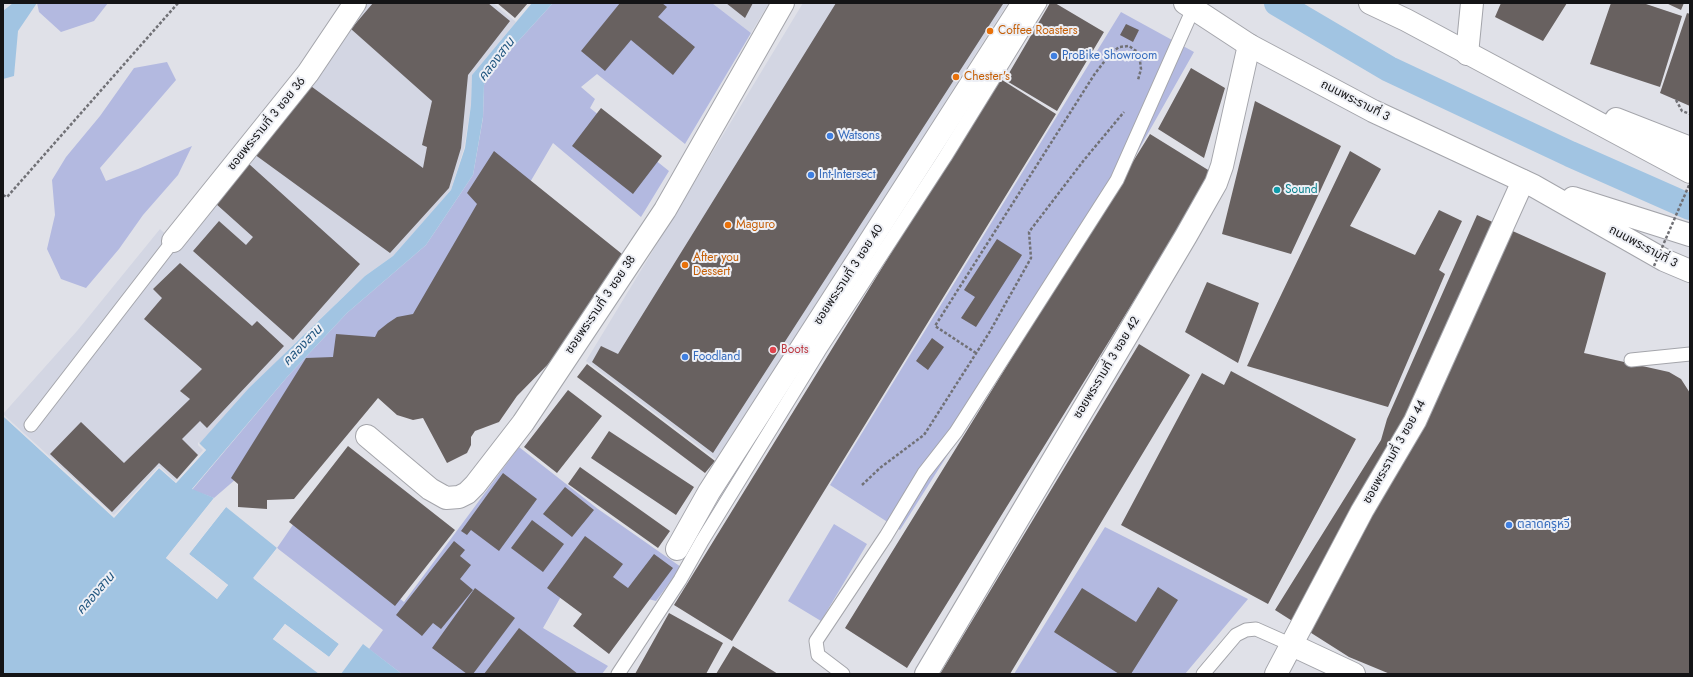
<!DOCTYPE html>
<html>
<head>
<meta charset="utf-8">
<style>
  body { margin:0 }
  #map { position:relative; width:1693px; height:677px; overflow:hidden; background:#e0e1e8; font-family:Jost,sans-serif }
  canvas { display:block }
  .frame { position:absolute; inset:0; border:4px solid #141416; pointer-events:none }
</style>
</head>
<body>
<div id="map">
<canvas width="1693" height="677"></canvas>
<div class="frame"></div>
</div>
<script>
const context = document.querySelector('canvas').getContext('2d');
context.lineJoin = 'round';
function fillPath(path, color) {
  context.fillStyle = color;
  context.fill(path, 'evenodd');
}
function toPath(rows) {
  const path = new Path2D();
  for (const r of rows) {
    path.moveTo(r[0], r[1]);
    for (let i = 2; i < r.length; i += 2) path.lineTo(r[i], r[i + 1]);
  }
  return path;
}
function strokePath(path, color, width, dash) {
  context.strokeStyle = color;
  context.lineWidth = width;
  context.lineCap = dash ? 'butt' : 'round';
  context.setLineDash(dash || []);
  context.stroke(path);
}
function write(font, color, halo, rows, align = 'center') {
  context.font = font + ' Jost,"Noto Sans Thai",sans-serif';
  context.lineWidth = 4;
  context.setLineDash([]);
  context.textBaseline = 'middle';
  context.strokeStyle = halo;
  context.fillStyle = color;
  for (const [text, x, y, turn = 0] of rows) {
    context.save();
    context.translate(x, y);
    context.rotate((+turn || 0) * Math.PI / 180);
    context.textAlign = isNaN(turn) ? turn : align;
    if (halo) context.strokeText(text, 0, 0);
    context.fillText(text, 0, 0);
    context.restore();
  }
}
fillPath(toPath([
  [367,3,493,3,516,22,472,75,471,105,464,148,451,190,393,256,365,276,291,347,200,443,206,450,176,483,159,468,114,518,3,416,3,414,77,331,160,229,178,246],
  [712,3,769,3,751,33],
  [803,3,1008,3,717,460,586,361]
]), '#d3d6e3');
fillPath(toPath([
  [37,3,108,3,94,21,61,32,39,12],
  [553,3,712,3,751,33,685,144,597,74,581,87,595,99,590,108,669,171,641,217,553,143,450,319,355,376,214,498,192,490,288,376,347,313,426,245,473,175,483,118,484,85,492,70],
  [1121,12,1194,52,1121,181,900,530,830,485],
  [167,62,176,80,100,168,106,181,138,169,192,146,178,175,143,215,119,249,86,288,61,279,47,249,55,215,52,180,66,157,100,116,134,68],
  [519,447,598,509,681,567,656,601,571,579,543,628,608,666,602,674,402,674,369,649,383,630,277,548,299,516,404,602],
  [834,524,867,544,821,621,788,601],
  [1105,527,1248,599,1185,674,1014,674]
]), '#b3b9e0');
fillPath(toPath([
  [13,3,37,3,18,31,14,76,3,79,3,11],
  [532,3,553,3,492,70,484,85,483,117,473,175,426,245,347,313,288,376,192,489,214,498,166,558,217,599,228,585,189,554,226,507,277,548,254,579,339,644,329,657,285,624,273,639,319,674,3,674,3,416,114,517,159,468,176,483,206,450,199,444,249,388,365,276,393,256,451,190,465,148,471,105,472,75],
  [363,644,402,674,341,674]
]), '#a1c4e2');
fillPath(toPath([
  [3,414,114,515,158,467,160,467,175,481,203,450,198,445,198,442,206,450,176,483,159,468,114,518,3,416],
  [214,498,215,499,169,558,216,597,225,586,187,554,224,506,226,507,189,554,228,585,217,599,166,558],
  [277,548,278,549,256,578,341,644,329,659,285,627,276,639,321,674,273,639,285,624,329,657,339,644,253,578]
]), '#e0e1e8');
strokePath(toPath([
  [1277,3,1389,69,1570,154,1690,207]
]), '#a1c4e2', 26);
fillPath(toPath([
  [373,3,488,3,510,21,468,75,461,148,449,188,390,253,254,154,308,84,423,168,427,147,422,145,432,101,351,29],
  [497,3,528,3,515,18],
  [620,3,662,3,667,7,658,17,695,47,673,75,631,40,605,71,581,51],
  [726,3,753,3,745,18],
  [836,3,1003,4,713,453,592,362,601,346,618,354],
  [1050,3,1055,3,1104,32,1057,111,1005,80],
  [1501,3,1567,3,1543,41,1495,17],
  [1611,3,1643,3,1682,16,1660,87,1590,64],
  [1666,3,1684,3,1681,10],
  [1687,13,1690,14,1690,106,1660,93],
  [1126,24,1139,30,1133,42,1120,35],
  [1191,68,1225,88,1204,158,1158,129],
  [999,78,1056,114,732,641,674,605],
  [1255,101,1341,146,1291,254,1222,234],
  [601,108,662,156,633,194,572,146],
  [1150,134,1213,173,907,668,845,628],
  [494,151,622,254,560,352,517,396,499,422,475,431,471,437,471,445,467,453,447,463,423,418,413,420,397,415,378,398,294,499,267,500,267,509,238,507,238,484,231,478,306,358,333,357,336,334,375,337,378,331,388,323,397,317,413,314,477,204,467,193],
  [1350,151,1381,169,1350,226,1415,255,1439,210,1462,221,1439,270,1445,274,1388,407,1247,366],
  [249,164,360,264,293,340,193,251,219,221,246,245,253,237,215,203],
  [1477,215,1606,273,1584,353,1669,372,1681,379,1690,393,1690,674,1390,674,1349,657,1275,610,1381,440,1387,419],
  [997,239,1022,255,976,327,961,318,975,297,964,290],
  [180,263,252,326,257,321,284,346,207,428,200,421,182,439,198,455,177,479,159,463,112,512,50,454,81,422,124,463,190,399,180,391,202,369,144,319,162,298,153,289],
  [1207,282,1259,303,1238,363,1185,332],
  [932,338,944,347,928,370,916,361],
  [1139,344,1190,375,1120,491,1010,674,940,674],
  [587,364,715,461,705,473,577,377],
  [1231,371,1356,439,1268,604,1121,525,1202,373,1224,385],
  [568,390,602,416,557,473,524,447],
  [609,431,694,487,676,515,591,458],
  [348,446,455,530,395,606,289,522],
  [580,467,670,531,658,548,568,484],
  [503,473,537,499,499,551,471,530,467,535,461,531],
  [565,487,594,510,572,537,543,514],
  [532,520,564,544,543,572,511,548],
  [585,536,623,564,613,577,628,588,654,554,673,568,609,654,573,626,582,614,547,588],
  [454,541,465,550,460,556,471,565,460,579,473,590,441,629,433,623,422,636,396,615],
  [1158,587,1178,600,1131,674,1119,674,1054,632,1082,588,1136,622],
  [475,588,515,618,473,674,467,674,432,648],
  [669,613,723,643,706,674,635,674],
  [519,628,578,674,484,674],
  [733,646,778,674,716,674]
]), '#686160');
const service = toPath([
  [1631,360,1690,354],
  [31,425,173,241],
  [618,674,680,580,702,541,819,351,945,157,1040,3],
  [843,674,818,655,816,641,886,536,924,473,956,432,1117,180,1193,9],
  [1203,674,1236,635,1246,630,1256,629,1292,645]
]);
const minor = toPath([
  [173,241,308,73,355,3],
  [367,436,430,489,446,498,459,497,467,493,475,485,523,423,665,210,783,3],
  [677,549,709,492,1023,3],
  [1292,645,1354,674],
  [926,674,1186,236,1216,183,1222,166,1249,45],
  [1276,674,1362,511,1415,421,1523,181]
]);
const tertiary = toPath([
  [1467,54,1472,3]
]);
const primary = toPath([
  [1185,3,1249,45,1373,111,1534,186,1664,260,1690,271],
  [1370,3,1406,20,1690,172],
  [1616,119,1690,148],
  [1573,198,1690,235]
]);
strokePath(service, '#a4a5ab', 15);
strokePath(minor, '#a4a5ab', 24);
strokePath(tertiary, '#a4a5ab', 24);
strokePath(primary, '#a4a5ab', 24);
strokePath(toPath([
  [1676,100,1682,111,1690,114],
  [3,195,7,197,178,3],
  [976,353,935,326,1094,75,1110,54,1119,47,1129,46,1139,53,1141,69,1138,80],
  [862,485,880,468,924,435,989,333,1031,258,1029,232,1084,160,1124,112]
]), '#717176', 2.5, [3, 2]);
strokePath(service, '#fff', 13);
strokePath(minor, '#fff', 22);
strokePath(tertiary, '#fff', 22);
strokePath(primary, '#fff', 22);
strokePath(toPath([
  [1654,266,1690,183]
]), '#717176', 2.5, [3, 2]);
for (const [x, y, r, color] of [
  [990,31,4,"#e8710a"],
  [1054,56,4,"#3f7fe0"],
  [956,77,4,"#e8710a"],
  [830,136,4,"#3f7fe0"],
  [811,175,4,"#3f7fe0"],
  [1277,190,4,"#0f9aa8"],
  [728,225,4,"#e8710a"],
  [685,265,4,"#e8710a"],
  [773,350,4,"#e0444e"],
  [685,357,4,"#3f7fe0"],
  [1509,525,4,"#3f7fe0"]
]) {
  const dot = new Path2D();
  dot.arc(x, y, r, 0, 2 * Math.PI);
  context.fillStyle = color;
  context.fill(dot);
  strokePath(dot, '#edeff5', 1.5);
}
write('12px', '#c56008', '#edeff5', [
  ["Coffee Roasters",998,31],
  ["Chester's",964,77],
  ["Maguro",736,225],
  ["After you",693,258],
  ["Dessert",693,272]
], 'left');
write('12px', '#366cbe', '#edeff5', [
  ["ProBike Showroom",1062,56],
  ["Watsons",838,136],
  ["Int-Intersect",819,175],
  ["Foodland",693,357],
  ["ตลาดครูหวี",1517,525]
], 'left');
write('12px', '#141416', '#edeff5', [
  ["ถนนพระรามที่ 3",1355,101,27],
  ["ซอยพระรามที่ 3 ซอย 36",267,124,-51],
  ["ถนนพระรามที่ 3",1643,247,28],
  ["ซอยพระรามที่ 3 ซอย 40",849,275,-57],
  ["ซอยพระรามที่ 3 ซอย 38",601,305,-56],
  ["ซอยพระรามที่ 3 ซอย 42",1107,368,-59],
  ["ซอยพระรามที่ 3 ซอย 44",1395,452,-61]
]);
write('12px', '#0d838f', '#edeff5', [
  ["Sound",1285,190]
], 'left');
write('12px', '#be3a42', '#edeff5', [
  ["Boots",781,350]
], 'left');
write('italic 13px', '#225780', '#edeff5', [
  ["คลองสาน",497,60,-52],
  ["คลองสาน",303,346,-46],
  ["คลองสาน",96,594,-49]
]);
</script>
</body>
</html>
